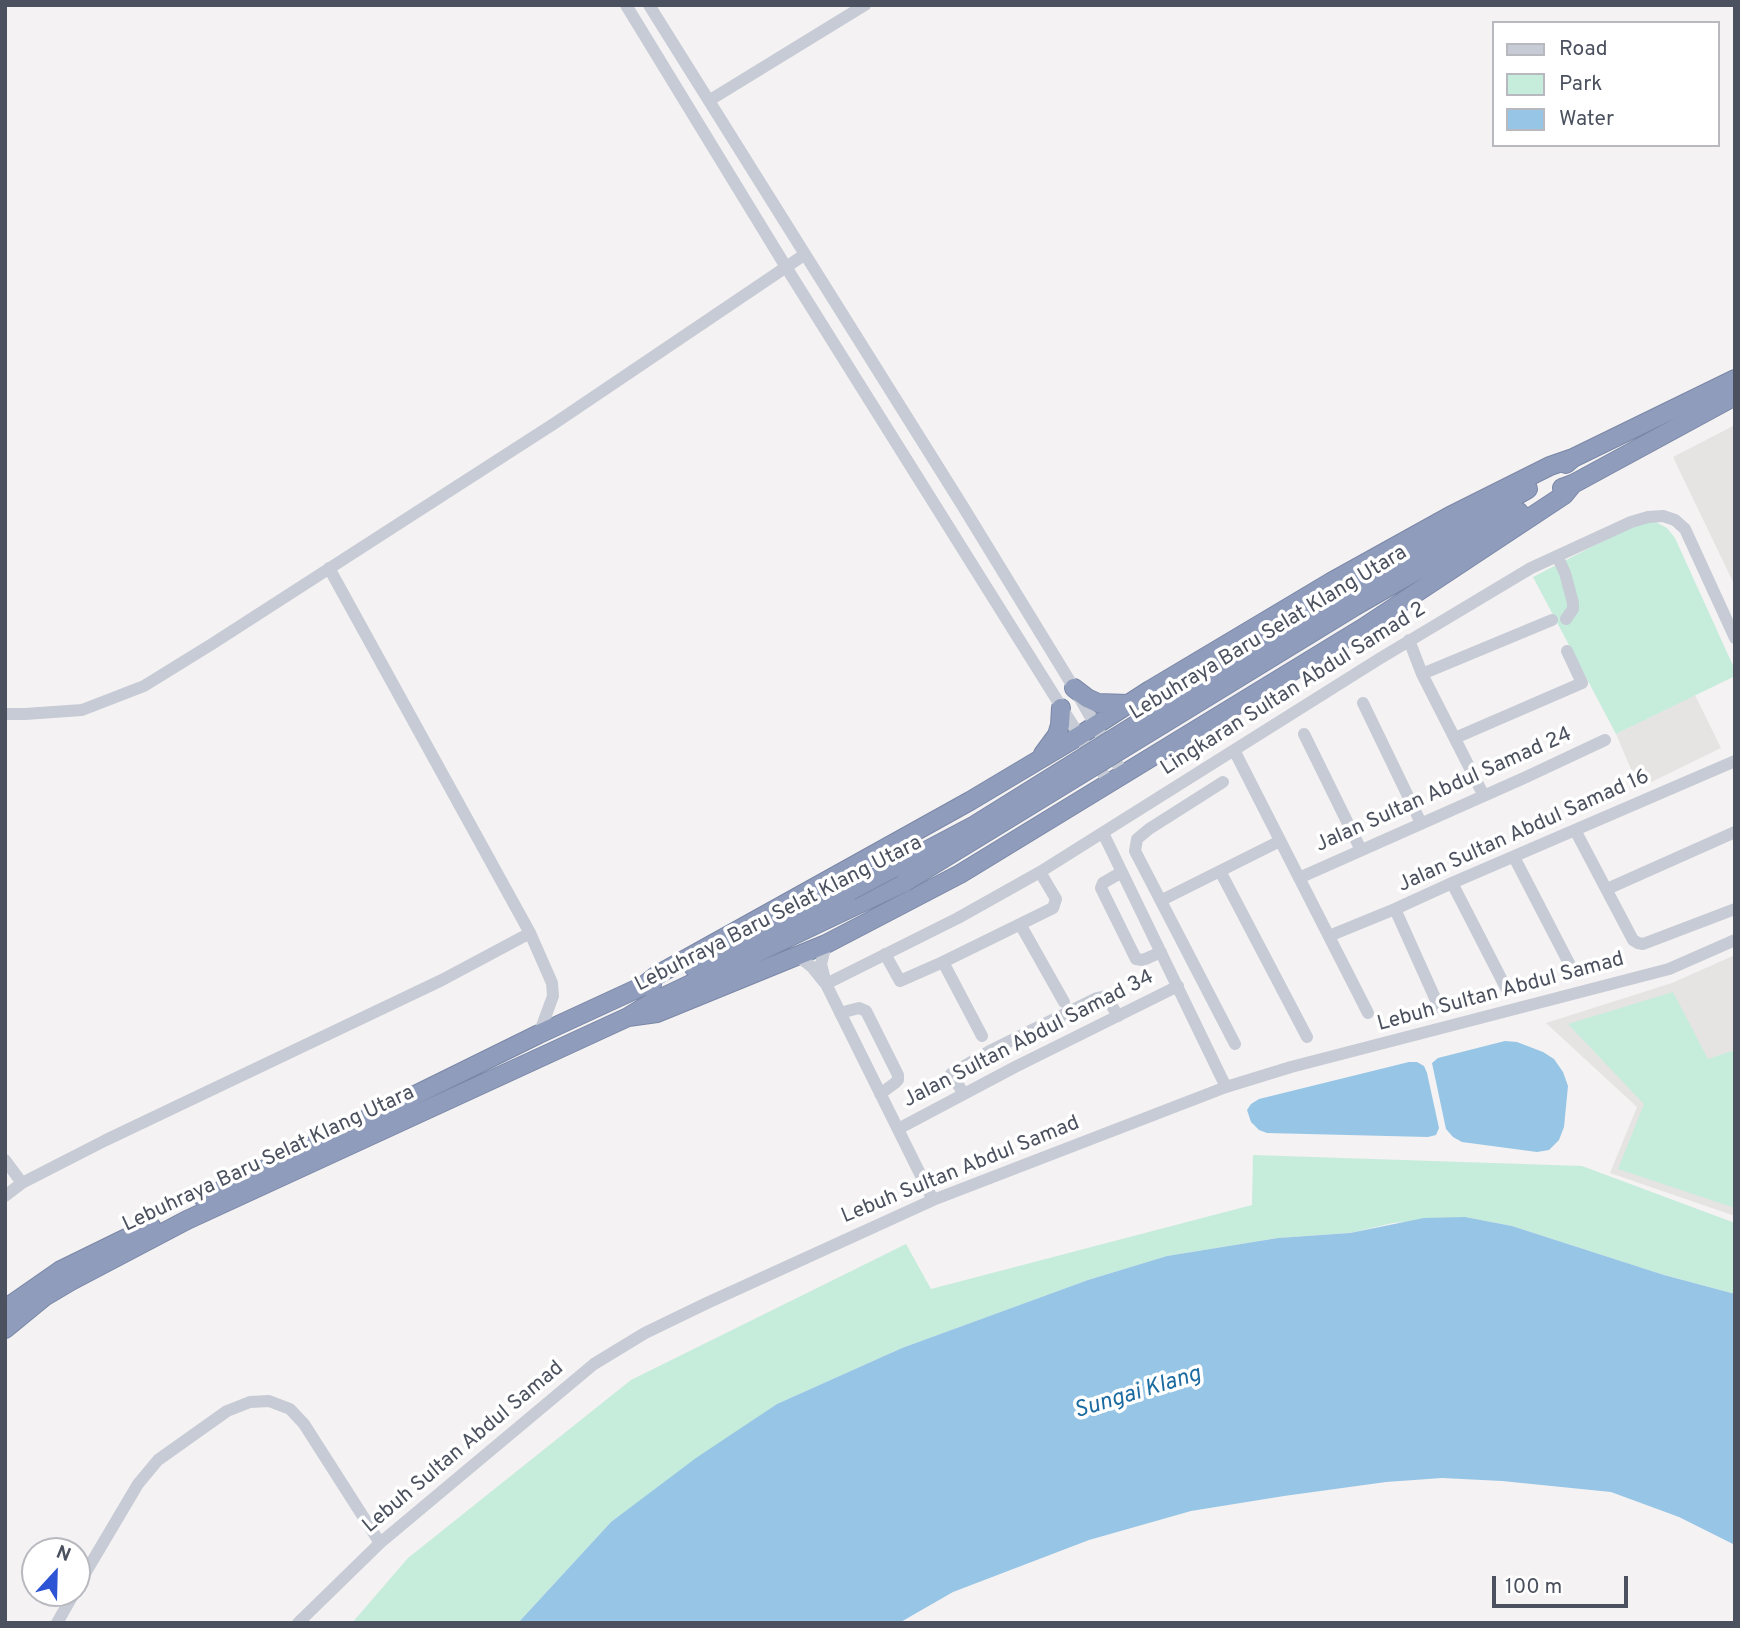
<!DOCTYPE html>
<html>
<head>
<meta charset="utf-8">
<style>
  body { margin:0 }
  #map { position:relative; width:1740px; height:1628px; overflow:hidden; background:#f4f2f2; font-family:Overpass,sans-serif }
  canvas { display:block }
  .frame { position:absolute; inset:0; border:7px solid #4b515e; pointer-events:none }
  .legend { position:absolute; left:1492px; top:21px; width:228px; height:126px; box-sizing:border-box; background:#fff; border:2px solid #b7b9bf; margin:0; padding:9px 12px; list-style:none; font-size:21px; color:#4b515e }
  .legend li { display:flex; align-items:center; gap:14px; height:35px }
  .legend b { width:35px; border:2px solid #b7b9bf }
  .north { position:absolute; left:21px; top:1537px; width:70px; height:70px; box-sizing:border-box; background:#fff; border:2px solid #b7b9bf; border-radius:50%; rotate:22deg; font-size:19px; font-weight:700; line-height:28px; text-align:center; color:#4b515e }
  .north::after { content:''; display:block; margin:auto; width:24px; height:32px; background:#2c54d4; clip-path:polygon(50% 0,100% 100%,50% 72%,0 100%) }
  .scale { position:absolute; left:1492px; top:1576px; width:136px; height:32px; box-sizing:border-box; border:4px solid #4b515e; border-top:0; padding-left:9px; font-size:21px; line-height:24px; white-space:nowrap; color:#4b515e; -webkit-text-stroke:5px #fff; paint-order:stroke }
</style>
</head>
<body>
<div id="map">
<canvas width="1740" height="1628"></canvas>
<div class="frame"></div>
<ul class="legend">
<li><b style="height:9px;background:#c7cbd5"></b>Road</li>
<li><b style="height:19px;background:#c6ecdc"></b>Park</li>
<li><b style="height:19px;background:#97c5e5"></b>Water</li>
</ul>
<div class="north">N</div>
<div class="scale">100 m</div>
</div>
<script>
const context = document.querySelector('canvas').getContext('2d');
context.lineJoin = 'round';
function fillPath(path, color) {
  context.fillStyle = color;
  context.fill(path, 'evenodd');
}
function toPath(rows) {
  const path = new Path2D();
  for (const r of rows) {
    path.moveTo(r[0], r[1]);
    for (let i = 2; i < r.length; i += 2) path.lineTo(r[i], r[i + 1]);
  }
  return path;
}
function strokePath(path, color, width, dash) {
  context.strokeStyle = color;
  context.lineWidth = width;
  context.lineCap = dash ? 'butt' : 'round';
  context.setLineDash(dash || []);
  context.stroke(path);
}
function write(font, color, halo, rows, align = 'center') {
  context.font = font + ' Overpass,sans-serif';
  context.lineWidth = 7;
  context.setLineDash([]);
  context.textBaseline = 'middle';
  context.strokeStyle = halo;
  context.fillStyle = color;
  for (const [text, x, y, turn = 0] of rows) {
    context.save();
    context.translate(x, y);
    context.rotate((+turn || 0) * Math.PI / 180);
    context.textAlign = isNaN(turn) ? turn : align;
    if (halo) context.strokeText(text, 0, 0);
    context.fillText(text, 0, 0);
    context.restore();
  }
}
fillPath(toPath([
  [1735,425,1735,586,1673,457],
  [1695,695,1721,748,1639,788,1616,734],
  [1735,955,1735,1216,1610,1173,1637,1107,1546,1023,1672,983]
]), '#e5e4e3');
fillPath(toPath([
  [1654,521,1667,528,1675,538,1735,670,1735,676,1616,734,1533,577,1638,523],
  [1673,992,1708,1059,1735,1050,1735,1208,1618,1169,1644,1104,1568,1024],
  [1253,1155,1582,1166,1735,1223,1735,1294,1664,1275,1512,1226,1465,1217,1393,1223,1350,1233,1278,1238,1167,1256,1088,1280,902,1348,777,1404,611,1522,518,1623,352,1623,408,1558,631,1380,906,1244,931,1289,1252,1205]
]), '#c6ecdc');
fillPath(toPath([
  [1505,1041,1517,1042,1543,1052,1554,1059,1563,1072,1568,1086,1564,1127,1559,1140,1549,1150,1537,1152,1462,1142,1453,1137,1446,1129,1432,1063,1438,1058],
  [1409,1062,1417,1062,1424,1066,1427,1073,1439,1128,1436,1135,1428,1137,1267,1133,1259,1130,1251,1122,1247,1110,1251,1104,1259,1099],
  [1465,1217,1512,1226,1664,1275,1735,1294,1735,1545,1679,1517,1611,1492,1502,1481,1442,1478,1386,1482,1284,1496,1191,1511,1089,1540,953,1592,899,1623,518,1623,611,1522,696,1458,777,1404,902,1348,1088,1280,1167,1256,1278,1238,1350,1233,1424,1218]
]), '#97c5e5');
const highway = toPath([
  [1566,464,1573,458,1735,379],
  [1562,488,1573,484,1735,396],
  [1352,590,1528,489],
  [1357,605,1519,512],
  [1074,688,1087,698,1098,703,1128,704],
  [1043,754,1057,735,1060,725,1061,708],
  [694,968,850,891],
  [643,986,657,975,970,801,1079,736,1150,690,1331,582,1450,516,1550,466,1573,458],
  [628,1017,657,1013,826,944,960,874,1363,628,1564,495,1573,484],
  [204,1199,539,1034,643,986,652,985],
  [5,1309,61,1270,151,1226],
  [5,1329,44,1297,71,1281,187,1220,628,1017,651,1003,905,882]
]);
strokePath(highway, '#7a87a7', 20);
strokePath(toPath([
  [626,5,786,267,1109,783],
  [649,5,962,505,1074,688,1123,774],
  [710,100,865,5],
  [1557,556,1565,573,1573,603,1573,609,1566,619],
  [329,568,530,933,552,983,553,996,539,1034],
  [1409,640,1422,674,1484,796],
  [1422,674,1552,620],
  [1363,703,1421,823],
  [5,714,25,714,82,710,144,686,212,644,555,423,804,255],
  [1304,734,1361,850],
  [1455,738,1582,683,1567,651],
  [1234,750,1368,1013],
  [1223,782,1149,829,1137,839,1135,851,1235,1044],
  [1575,830,1633,940,1638,943,1643,944,1735,909],
  [1103,833,1226,1087],
  [1514,857,1572,969],
  [1220,871,1307,1037],
  [1122,872,1103,883,1101,888,1136,959,1143,960,1161,952],
  [1299,878,1524,778,1605,740],
  [1452,883,1506,988],
  [1607,889,1735,832],
  [1162,900,1280,841],
  [1395,909,1439,1007],
  [1020,924,1064,1002],
  [1329,936,1395,909,1452,883,1735,761],
  [826,944,821,964,826,984,933,1200],
  [885,954,900,981,943,962,1053,908,1056,899,1040,872],
  [797,955,812,967,824,982],
  [943,962,982,1036],
  [826,984,958,918,1040,872,1379,659,1531,568,1631,522,1648,517,1663,516,1675,520,1685,529,1735,638],
  [840,1013,859,1008,866,1011,898,1075,898,1080,895,1083,880,1094],
  [964,1094,951,1074,990,1051,1097,998,1106,996,1118,1016],
  [898,1129,1015,1067,1178,986],
  [5,1160,22,1183],
  [5,1196,22,1183,106,1140,442,980,530,933],
  [77,1587,138,1484,158,1460,227,1411,250,1402,269,1401,290,1409,304,1424,380,1543],
  [57,1623,74,1593],
  [298,1623,380,1543,594,1364,645,1333,707,1303,933,1200,1226,1087,1291,1067,1669,969,1735,940]
]), '#c7cbd5', 12);
strokePath(highway, '#8f9cbb', 18);
const highwayBridge = toPath([
  [905,882,1357,605],
  [850,891,975,825,1352,590]
]);
strokePath(highwayBridge, '#7a87a7', 20, []);
strokePath(highwayBridge, '#8f9cbb', 18);
write('21px', '#4b515e', '#fff', [
  ["Lebuhraya Baru Selat Klang Utara",1269,634,-31],
  ["Lingkaran Sultan Abdul Samad 2",1294,690,-32],
  ["Jalan Sultan Abdul Samad 24",1444,791,-24],
  ["Jalan Sultan Abdul Samad 16",1524,832,-24],
  ["Lebuhraya Baru Selat Klang Utara",779,915,-27],
  ["Lebuh Sultan Abdul Samad",1501,993,-15],
  ["Jalan Sultan Abdul Samad 34",1029,1040,-27],
  ["Lebuhraya Baru Selat Klang Utara",269,1160,-25],
  ["Lebuh Sultan Abdul Samad",961,1171,-22],
  ["Lebuh Sultan Abdul Samad",464,1448,-40]
]);
write('italic 23px', '#1b6ba1', '#fff', [
  ["Sungai Klang",1138,1394,-17]
]);
</script>
</body>
</html>
